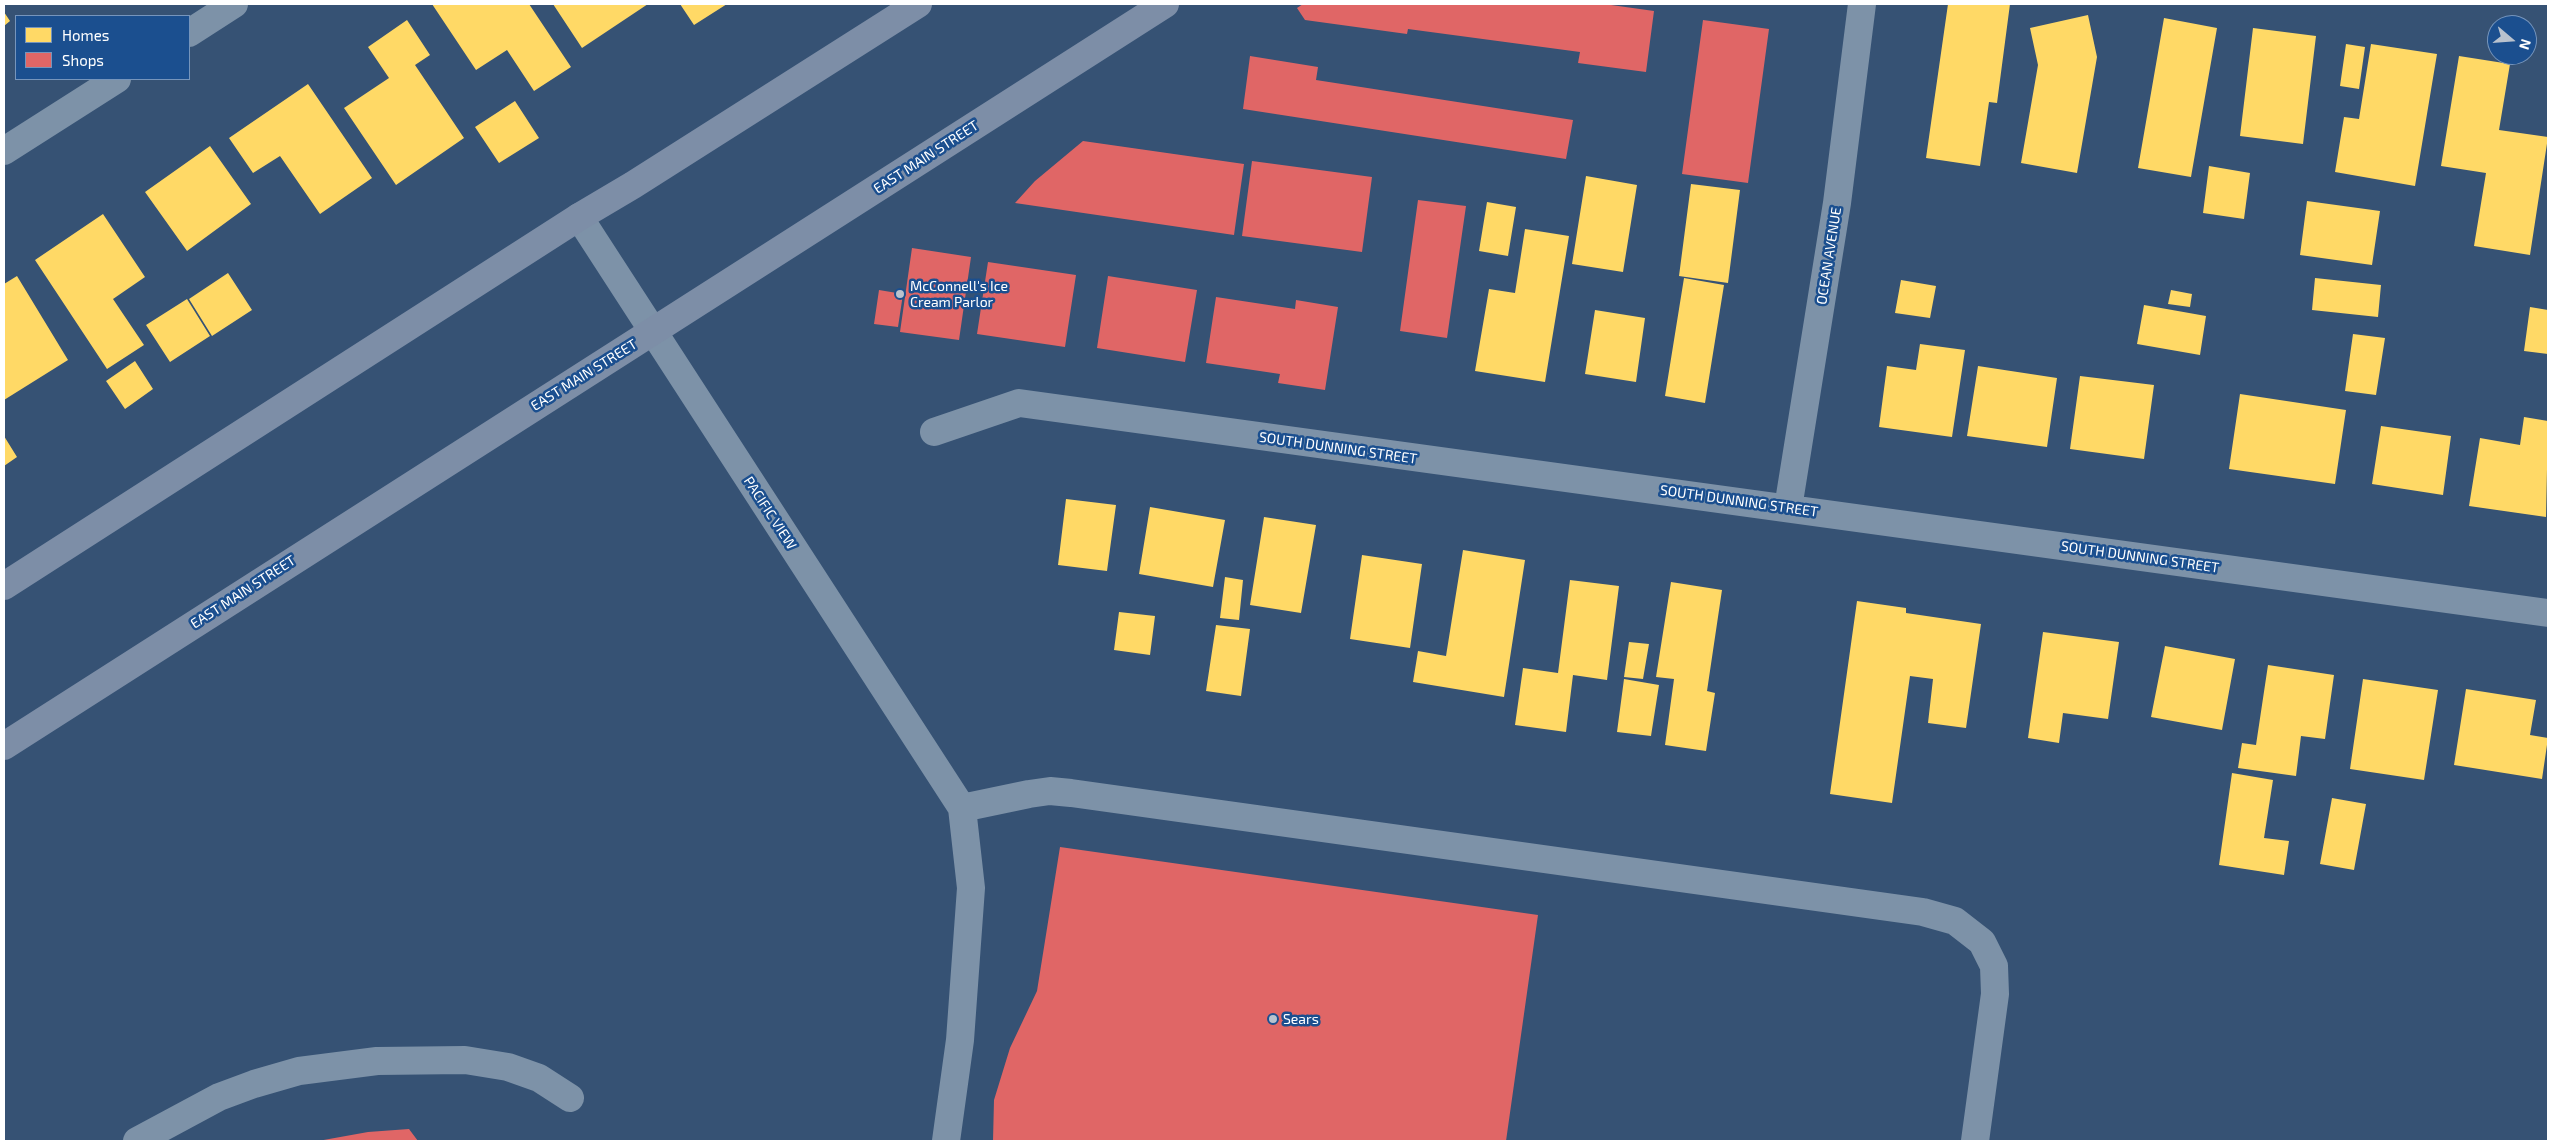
<!DOCTYPE html>
<html>
<head>
<meta charset="utf-8">
<style>
  body { margin:0 }
  #map { position:relative; width:2552px; height:1145px; overflow:hidden; background:#365274; font-family:"Exo 2",sans-serif }
  canvas { display:block }
  .frame { position:absolute; inset:0; border:5px solid #fff; pointer-events:none }
  .legend { position:absolute; left:15px; top:15px; width:175px; height:65px; box-sizing:border-box; background:#1b4f8f; border:1px solid #7695bc; margin:0; padding:6px 9px; list-style:none; font-size:15px; color:#fff }
  .legend li { display:flex; align-items:center; gap:10px; height:25px }
  .legend b { width:25px; border:1px solid #7695bc }
  .north { position:absolute; left:2487px; top:15px; width:50px; height:50px; box-sizing:border-box; background:#1b4f8f; border:1px solid #7695bc; border-radius:50%; rotate:108deg; font-size:14px; font-weight:700; line-height:20px; text-align:center; color:#fff }
  .north::after { content:''; display:block; margin:auto; width:18px; height:22px; background:#b9c2ce; clip-path:polygon(50% 0,100% 100%,50% 72%,0 100%) }
</style>
</head>
<body>
<div id="map">
<canvas width="2552" height="1145"></canvas>
<div class="frame"></div>
<ul class="legend">
<li><b style="height:14px;background:#ffd966"></b>Homes</li>
<li><b style="height:14px;background:#e06666"></b>Shops</li>
</ul>
<div class="north">N</div>
</div>
<script>
const context = document.querySelector('canvas').getContext('2d');
context.lineJoin = 'round';
function fillPath(path, color) {
  context.fillStyle = color;
  context.fill(path, 'evenodd');
}
function toPath(rows) {
  const path = new Path2D();
  for (const r of rows) {
    path.moveTo(r[0], r[1]);
    for (let i = 2; i < r.length; i += 2) path.lineTo(r[i], r[i + 1]);
  }
  return path;
}
function strokePath(path, color, width, dash) {
  context.strokeStyle = color;
  context.lineWidth = width;
  context.lineCap = dash ? 'butt' : 'round';
  context.setLineDash(dash || []);
  context.stroke(path);
}
function write(font, color, halo, rows, align = 'center') {
  context.font = font + ' "Exo 2",sans-serif';
  context.lineWidth = 5;
  context.setLineDash([]);
  context.textBaseline = 'middle';
  context.strokeStyle = halo;
  context.fillStyle = color;
  for (const [text, x, y, turn = 0] of rows) {
    context.save();
    context.translate(x, y);
    context.rotate((+turn || 0) * Math.PI / 180);
    context.textAlign = isNaN(turn) ? turn : align;
    if (halo) context.strokeText(text, 0, 0);
    context.fillText(text, 0, 0);
    context.restore();
  }
}
fillPath(toPath([
  [432,4,529,4,571,67,534,91,507,50,476,70],
  [553,4,648,4,582,48],
  [680,4,727,4,694,25],
  [1948,4,2010,4,1997,103,1989,102,1980,166,1926,158],
  [4,12,10,21,4,26],
  [2088,15,2097,57,2077,173,2021,163,2038,65,2030,28],
  [2164,18,2217,28,2191,177,2138,168],
  [407,20,430,55,415,65,464,138,396,185,344,108,389,78,368,47],
  [2253,28,2316,36,2303,144,2240,136],
  [2346,44,2365,47,2359,89,2340,86],
  [2371,44,2437,54,2415,186,2335,172,2344,117,2359,119],
  [2459,56,2510,64,2499,130,2548,137,2530,255,2474,246,2486,173,2441,166],
  [308,84,372,178,320,214,280,156,253,173,229,138],
  [515,101,539,138,499,163,475,127],
  [210,146,251,204,187,251,145,192],
  [2209,166,2250,173,2244,219,2203,213],
  [1586,176,1637,185,1623,272,1572,264],
  [1691,184,1740,190,1728,283,1679,276],
  [2307,201,2380,211,2372,265,2300,255],
  [1487,202,1516,207,1508,256,1479,251],
  [103,214,145,277,113,299,144,345,107,369,35,260],
  [1525,229,1569,236,1545,382,1475,371,1489,289,1515,293],
  [228,273,252,310,212,336,189,299],
  [17,276,68,360,4,400,4,284],
  [1684,278,1724,285,1705,403,1665,396],
  [2315,278,2381,285,2378,317,2312,310],
  [1901,280,1936,286,1930,318,1895,313],
  [2171,290,2192,294,2190,307,2168,304],
  [187,299,210,336,170,362,146,325],
  [2144,305,2206,316,2200,355,2137,344],
  [2530,307,2548,310,2548,354,2524,351],
  [1595,310,1645,318,1636,382,1585,374],
  [2353,334,2385,338,2376,395,2345,391],
  [1920,344,1965,350,1952,437,1879,427,1887,366,1916,370],
  [135,361,153,389,125,409,106,381],
  [1978,366,2057,378,2047,447,1967,436],
  [2080,376,2154,385,2144,459,2070,449],
  [2240,394,2346,410,2335,484,2229,469],
  [2524,417,2548,421,2546,517,2469,506,2480,438,2520,445],
  [2381,426,2451,436,2443,495,2372,484],
  [4,436,17,457,4,466],
  [1066,499,1116,505,1107,571,1058,565],
  [1150,507,1225,520,1213,587,1139,574],
  [1264,517,1316,525,1301,613,1250,605],
  [1463,550,1525,560,1504,697,1413,682,1418,651,1446,656],
  [1362,555,1422,564,1410,648,1350,639],
  [1225,577,1243,580,1239,620,1220,618],
  [1570,580,1619,586,1607,680,1573,675,1566,732,1515,725,1523,668,1558,673],
  [1671,582,1722,590,1707,691,1715,693,1706,751,1665,745,1674,679,1656,677],
  [1857,601,1906,608,1906,613,1981,624,1966,728,1928,723,1933,679,1910,676,1892,803,1830,794],
  [1119,612,1155,616,1150,655,1114,650],
  [1216,625,1250,629,1241,696,1206,691],
  [2043,632,2119,642,2108,719,2063,713,2059,743,2028,738],
  [1629,642,1649,644,1643,679,1624,677],
  [2165,646,2235,659,2222,730,2151,717],
  [2268,665,2334,675,2325,739,2301,736,2296,776,2238,768,2242,743,2256,745],
  [1624,679,1659,685,1651,736,1617,732],
  [2363,679,2438,690,2424,780,2350,769],
  [2466,689,2536,700,2530,735,2548,738,2542,779,2454,765],
  [2232,773,2273,780,2264,838,2289,841,2284,875,2219,865],
  [2332,798,2366,804,2354,870,2320,864]
]), '#ffd966');
fillPath(toPath([
  [1303,4,1604,4,1654,11,1646,72,1578,63,1580,52,1408,29,1407,34,1305,20,1297,8],
  [1703,20,1769,29,1748,183,1682,174],
  [1250,56,1318,67,1316,80,1573,120,1566,159,1243,109],
  [1083,141,1244,164,1234,235,1015,203,1035,181],
  [1252,161,1372,177,1362,252,1242,236],
  [1418,200,1466,206,1447,338,1400,331],
  [912,248,971,257,959,340,900,332],
  [988,262,1076,275,1065,347,977,334],
  [1108,276,1197,290,1185,362,1097,348],
  [879,290,903,294,898,327,874,324],
  [1216,297,1295,309,1296,300,1338,307,1325,390,1278,383,1280,374,1206,363],
  [1060,847,1538,915,1506,1141,993,1141,994,1100,1010,1048,1037,991],
  [409,1129,418,1141,318,1141,368,1132]
]), '#e06666');
strokePath(toPath([
  [189,33,234,4],
  [4,151,117,79],
  [579,217,962,808,971,888,960,1040,946,1141],
  [934,432,1019,403,2548,613],
  [1788,508,1837,203,1862,4],
  [962,808,1029,794,1050,791,1071,793,1923,912,1955,921,1982,942,1994,966,1995,994,1975,1141],
  [137,1141,219,1097,254,1084,299,1071,377,1061,465,1060,508,1067,539,1078,570,1098]
]), '#7d92a8', 28);
strokePath(toPath([
  [4,586,579,217,633,185,918,4],
  [4,746,1165,4]
]), '#7d8ea7', 28);
for (const [x, y, r, color] of [
  [900,294,5,"#b9c2ce"],
  [1273,1019,5,"#b9c2ce"]
]) {
  const dot = new Path2D();
  dot.arc(x, y, r, 0, 2 * Math.PI);
  context.fillStyle = color;
  context.fill(dot);
  strokePath(dot, '#1b4f8f', 2);
}
write('14px', '#fff', '#1b4f8f', [
  ["EAST MAIN STREET",926,157,-33],
  ["OCEAN AVENUE",1829,256,-81],
  ["EAST MAIN STREET",584,375,-32],
  ["SOUTH DUNNING STREET",1338,448,8],
  ["SOUTH DUNNING STREET",1739,501,8],
  ["PACIFIC VIEW",770,513,57],
  ["SOUTH DUNNING STREET",2140,557,8],
  ["EAST MAIN STREET",243,592,-33]
]);
write('14px', '#fff', '#1b4f8f', [
  ["McConnell's Ice",910,286],
  ["Cream Parlor",910,302],
  ["Sears",1283,1019]
], 'left');
</script>
</body>
</html>
